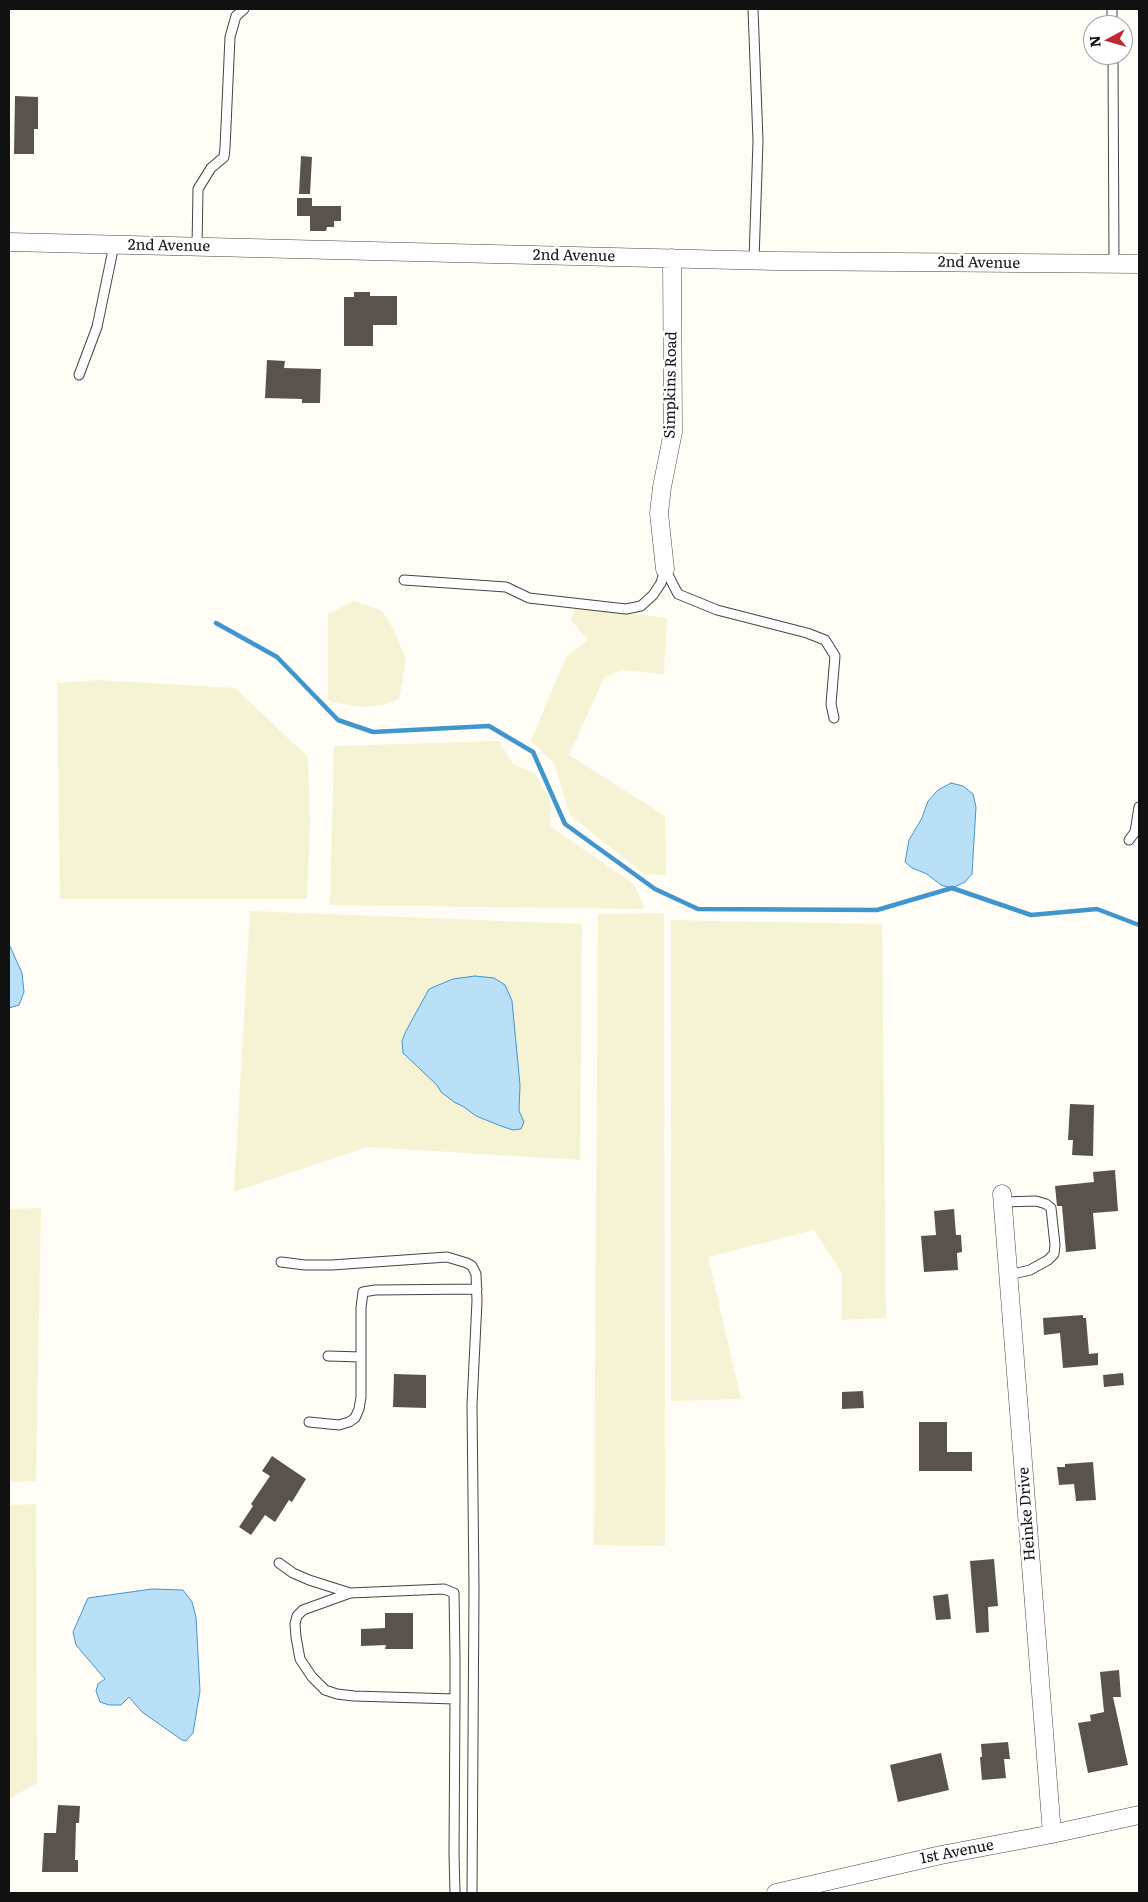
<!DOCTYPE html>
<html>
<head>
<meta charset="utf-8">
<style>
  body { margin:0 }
  #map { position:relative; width:1148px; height:1902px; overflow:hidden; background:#fffdf5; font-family:Literata,serif }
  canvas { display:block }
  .frame { position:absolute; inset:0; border:10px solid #111; pointer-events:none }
  .north { position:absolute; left:1083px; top:15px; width:50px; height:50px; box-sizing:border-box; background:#fff; border:1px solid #a0a0a0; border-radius:50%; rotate:264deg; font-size:14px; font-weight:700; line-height:20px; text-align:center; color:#111 }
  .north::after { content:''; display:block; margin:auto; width:18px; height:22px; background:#c4262e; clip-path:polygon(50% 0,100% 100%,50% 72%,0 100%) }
</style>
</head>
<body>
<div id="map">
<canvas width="1148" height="1902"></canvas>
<div class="frame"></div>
<div class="north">N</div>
</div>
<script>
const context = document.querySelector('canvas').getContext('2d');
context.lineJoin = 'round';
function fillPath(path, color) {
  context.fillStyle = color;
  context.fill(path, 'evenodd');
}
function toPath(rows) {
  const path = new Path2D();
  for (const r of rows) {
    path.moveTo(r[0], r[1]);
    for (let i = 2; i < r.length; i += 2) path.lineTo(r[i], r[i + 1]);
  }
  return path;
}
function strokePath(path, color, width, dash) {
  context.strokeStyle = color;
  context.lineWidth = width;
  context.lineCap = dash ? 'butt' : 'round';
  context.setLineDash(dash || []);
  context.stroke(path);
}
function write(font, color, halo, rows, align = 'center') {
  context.font = font + ' Literata,serif';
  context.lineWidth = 5;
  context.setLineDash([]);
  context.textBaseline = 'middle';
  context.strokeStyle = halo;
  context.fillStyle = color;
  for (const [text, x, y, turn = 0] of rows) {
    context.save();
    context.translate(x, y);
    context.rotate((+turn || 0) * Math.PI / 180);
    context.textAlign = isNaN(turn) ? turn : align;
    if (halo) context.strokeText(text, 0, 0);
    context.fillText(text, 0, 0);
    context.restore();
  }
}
fillPath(toPath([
  [354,601,382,611,394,630,406,660,399,699,383,705,364,707,332,702,328,699,328,614],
  [576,607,667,618,664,674,620,670,604,678,569,755,665,816,666,875,644,874,570,815,554,763,531,741,566,657,588,640,571,620],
  [97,680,235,688,308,757,310,824,307,899,60,899,57,683],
  [499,741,513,764,535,773,550,801,551,827,634,884,645,909,330,905,334,746],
  [250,911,582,924,580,1160,367,1147,234,1192],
  [664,913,665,1546,594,1545,598,914],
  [671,920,882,924,886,1318,842,1320,842,1273,814,1230,708,1257,741,1399,671,1401],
  [41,1208,36,1481,9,1482,9,1209],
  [36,1504,37,1783,9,1799,9,1505]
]), '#f6f3d4');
const water = toPath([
  [951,783,963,786,973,794,976,807,972,874,965,882,952,888,941,885,927,874,912,868,905,862,909,840,922,818,928,801,938,790,951,783],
  [9,944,22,973,24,992,19,1005,9,1008,9,944],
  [475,976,494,978,505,985,512,1001,520,1085,519,1111,524,1122,521,1129,513,1130,501,1126,476,1116,464,1107,454,1102,441,1092,437,1085,403,1053,402,1041,406,1031,429,989,453,979,475,976],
  [152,1589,183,1590,192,1602,196,1617,200,1691,193,1733,186,1741,182,1740,142,1712,129,1697,121,1705,109,1705,100,1702,96,1691,98,1684,105,1679,76,1645,73,1632,88,1598,152,1589]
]);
fillPath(water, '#b9e0f7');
strokePath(water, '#3f96cf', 1);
strokePath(toPath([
  [216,623,277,657,338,720,373,732,489,726,533,752,565,824,655,889,698,909,877,910,952,888,1031,915,1097,909,1139,925]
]), '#3f96cf', 4.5);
fillPath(toPath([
  [15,96,38,97,38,129,34,129,34,154,14,154],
  [301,156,312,157,310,194,299,194],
  [297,198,312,198,312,206,341,206,341,221,334,221,334,227,327,227,326,231,310,231,310,216,297,216],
  [354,292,370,292,370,296,397,296,397,325,373,325,373,346,344,346,344,297,354,297],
  [267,360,285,361,284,368,321,369,320,403,302,403,302,399,265,398],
  [1070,1104,1094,1105,1093,1156,1072,1155,1073,1140,1068,1140],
  [1115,1170,1118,1211,1093,1213,1096,1249,1066,1252,1062,1206,1057,1206,1055,1186,1094,1182,1093,1172],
  [954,1209,956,1235,961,1235,962,1252,957,1253,958,1270,924,1272,921,1236,936,1235,934,1211],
  [1083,1315,1083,1318,1086,1318,1089,1354,1098,1353,1098,1365,1063,1368,1060,1333,1044,1335,1043,1318],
  [1123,1373,1124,1385,1104,1387,1103,1375],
  [394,1374,426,1375,426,1408,393,1407],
  [863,1391,864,1408,842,1409,842,1392],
  [919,1422,947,1422,947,1452,972,1452,972,1471,919,1471],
  [272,1456,306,1479,292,1502,289,1500,275,1522,265,1515,251,1535,239,1527,253,1506,251,1504,270,1476,262,1471],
  [1093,1462,1096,1500,1076,1501,1074,1484,1059,1485,1057,1467,1065,1467,1065,1464],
  [994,1559,998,1606,988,1607,989,1632,976,1633,970,1561],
  [948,1594,951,1619,936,1620,933,1596],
  [385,1613,413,1613,413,1649,385,1649,386,1645,361,1646,361,1629,385,1628],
  [1119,1670,1121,1697,1113,1697,1128,1765,1088,1773,1078,1723,1091,1721,1090,1715,1104,1712,1100,1672],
  [1008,1742,1010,1759,1004,1759,1006,1778,982,1780,980,1757,982,1757,981,1744],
  [941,1753,949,1790,898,1802,890,1765],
  [58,1805,80,1806,79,1823,76,1823,75,1860,78,1860,78,1872,42,1872,44,1833,56,1833]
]), '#5a524d');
const service = toPath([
  [753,9,758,141,754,260],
  [1112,9,1112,25],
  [1113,55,1114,264],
  [197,247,198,189,211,168,224,157,225,148,230,37,236,16,244,9],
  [79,375,97,327,114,245],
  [665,569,678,594,717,610,807,633,825,640,835,656,831,704,834,718],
  [404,580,506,587,529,598,626,609,641,606,653,595,661,583,665,569],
  [1129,840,1135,832,1139,807],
  [1003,1202,1036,1201,1046,1204,1051,1208,1055,1245,1054,1254,1048,1260,1030,1270,1009,1275],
  [281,1262,305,1265,332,1265,447,1257,467,1263,472,1266,476,1274,477,1301,472,1405,474,1589,472,1893],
  [328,1356,361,1357],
  [309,1422,339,1425,349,1422,355,1418,359,1409,361,1397,361,1308,363,1292,375,1290,477,1289],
  [279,1563,293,1573,309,1580,350,1593],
  [455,1893,454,1853,455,1699,455,1658,454,1593,444,1589,350,1593,303,1610,297,1616,295,1624,296,1637,300,1659,312,1677,325,1690,337,1694,354,1696,455,1699]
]);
const minor = toPath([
  [9,242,774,261,1139,264],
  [665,569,659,513,662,487,673,432,672,258],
  [1002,1194,1052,1834],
  [776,1893,941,1855,1052,1834,1139,1815]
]);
strokePath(service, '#444', 11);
strokePath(minor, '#444', 19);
strokePath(service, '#fff', 9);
strokePath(minor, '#fff', 18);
write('15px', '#111', '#fff', [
  ["2nd Avenue",169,246,1],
  ["2nd Avenue",574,256,1],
  ["2nd Avenue",979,263,1],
  ["Simpkins Road",671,385,-89],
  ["Heinke Drive",1027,1514,-94],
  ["1st Avenue",957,1852,-11]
]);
</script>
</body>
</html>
